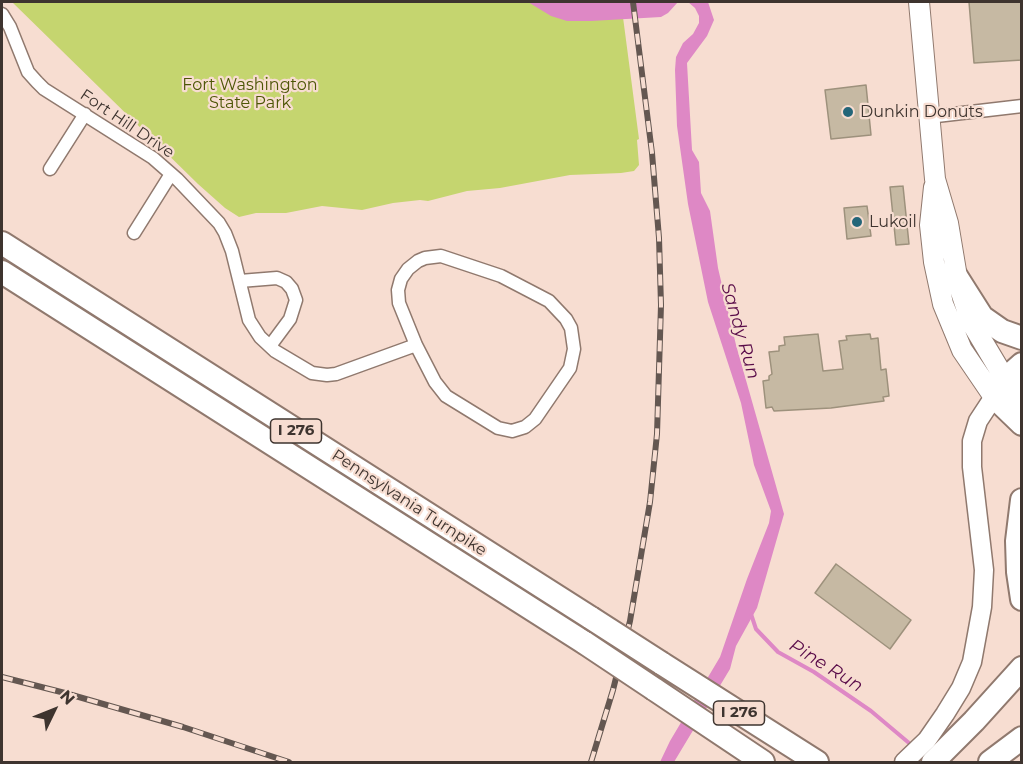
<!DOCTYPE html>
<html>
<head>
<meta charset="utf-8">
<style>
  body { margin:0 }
  #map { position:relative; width:1023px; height:764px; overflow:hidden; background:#f7ddd1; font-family:Montserrat,sans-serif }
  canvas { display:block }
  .frame { position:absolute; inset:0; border:3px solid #3e342f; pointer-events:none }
  .north { position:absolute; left:24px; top:680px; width:60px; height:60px; -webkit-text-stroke:4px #f7ddd1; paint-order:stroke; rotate:47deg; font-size:16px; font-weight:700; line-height:24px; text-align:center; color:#3e342f }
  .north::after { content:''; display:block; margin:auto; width:21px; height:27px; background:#3e342f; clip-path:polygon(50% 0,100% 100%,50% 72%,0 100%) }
</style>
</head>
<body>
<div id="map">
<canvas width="1023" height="764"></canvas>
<div class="frame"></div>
<div class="north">N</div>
</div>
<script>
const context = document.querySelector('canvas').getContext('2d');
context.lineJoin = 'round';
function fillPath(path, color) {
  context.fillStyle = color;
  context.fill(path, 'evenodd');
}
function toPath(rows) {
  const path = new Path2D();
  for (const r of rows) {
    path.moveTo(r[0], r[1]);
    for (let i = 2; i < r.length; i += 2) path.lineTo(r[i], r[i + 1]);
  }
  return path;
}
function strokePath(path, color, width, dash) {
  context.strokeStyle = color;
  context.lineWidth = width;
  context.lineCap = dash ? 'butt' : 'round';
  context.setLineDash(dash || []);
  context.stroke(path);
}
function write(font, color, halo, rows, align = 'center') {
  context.font = font + ' Montserrat,sans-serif';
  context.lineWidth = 4.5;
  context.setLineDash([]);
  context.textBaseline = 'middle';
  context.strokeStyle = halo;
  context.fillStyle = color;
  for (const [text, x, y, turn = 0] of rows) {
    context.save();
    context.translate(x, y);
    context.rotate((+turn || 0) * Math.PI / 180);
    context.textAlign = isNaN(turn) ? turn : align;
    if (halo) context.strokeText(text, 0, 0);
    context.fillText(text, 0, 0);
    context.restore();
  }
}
fillPath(toPath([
  [12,2,621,2,639,139,637,140,639,165,634,171,621,173,570,175,500,188,467,191,428,201,420,200,393,203,362,210,322,206,286,213,256,213,239,217,225,208,198,184]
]), '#c5d56f');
fillPath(toPath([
  [528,2,678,2,668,13,661,17,591,21,567,21,551,16],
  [688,2,708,2,714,20,707,36,687,63,692,150,699,162,701,193,710,211,718,268,736,345,784,514,757,608,736,646,730,669,674,762,660,762,670,741,720,657,747,579,769,523,771,511,754,465,741,403,708,302,688,204,677,126,675,70,676,57,683,43,693,34,699,23,699,16,695,8]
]), '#de88c5');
strokePath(toPath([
  [751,614,756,629,778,652,814,672,871,711,909,743]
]), '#de88c5', 4);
const building = toPath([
  [969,2,1022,2,1022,60,974,63,969,2],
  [866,85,871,135,831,139,825,90,866,85],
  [903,186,909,244,896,245,890,187,903,186],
  [867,206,871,236,847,239,844,208,867,206],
  [818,334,823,371,843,369,839,341,847,340,846,336,870,334,871,339,878,338,881,370,886,369,889,396,883,397,884,401,831,408,774,411,772,407,766,408,763,381,769,380,769,376,772,374,769,352,779,351,779,346,785,345,784,337,818,334],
  [836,564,911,620,890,649,815,593,836,564]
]);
fillPath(building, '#c6b9a3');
strokePath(building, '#9d917c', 1.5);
const street = toPath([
  [2,14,10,27,28,72,37,82,44,89,153,158,177,179,219,223,225,233,232,251,249,320,260,337,275,351,312,373,327,375,336,374,416,345],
  [928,117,1022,106],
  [50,169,85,114],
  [134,233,171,174],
  [441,256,501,276,549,301,566,319,571,328,574,349,570,368,535,419,525,427,512,431,498,428,446,396,435,382,416,345,399,303,398,290,401,279,408,269,418,261,425,258,441,256],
  [240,281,277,278,286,282,292,289,296,300,290,319,270,346]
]);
const secondary = toPath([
  [904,762,927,740,945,714,961,688,972,662,982,607,984,570,972,467,972,441,978,421,1001,386]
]);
const primary = toPath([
  [919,2,935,179,948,223,958,283,971,322,1005,379],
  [934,187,930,225,934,262,943,304,962,350,994,397]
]);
const highway = toPath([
  [2,243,591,618],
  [2,272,585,643],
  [956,276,982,317,1002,331,1022,338],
  [1022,364,1005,379,1022,398],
  [994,397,1022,424],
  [1022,500,1017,541,1018,572,1022,599],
  [661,663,817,762],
  [654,689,763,762],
  [933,762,974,721,1022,668],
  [990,762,1022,738]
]);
strokePath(street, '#90796e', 15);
strokePath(secondary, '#90796e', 21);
strokePath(primary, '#90796e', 22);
strokePath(highway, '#90796e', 26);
strokePath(street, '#fff', 12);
strokePath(secondary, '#fff', 18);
strokePath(primary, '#fff', 20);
strokePath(highway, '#fff', 22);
const rail = toPath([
  [2,677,65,693,183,727,289,762],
  [591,762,613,690,630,621,650,502,657,434,661,305,659,238,652,153,633,2]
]);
strokePath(rail, '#645751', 6);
strokePath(rail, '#f7ddd1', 4, [11]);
const highwayBridge = toPath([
  [591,618,661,663],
  [585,643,654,689]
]);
strokePath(highwayBridge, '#90796e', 26, []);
strokePath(highwayBridge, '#fff', 22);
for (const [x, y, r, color] of [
  [848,112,6,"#246679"],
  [857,222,6,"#246679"]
]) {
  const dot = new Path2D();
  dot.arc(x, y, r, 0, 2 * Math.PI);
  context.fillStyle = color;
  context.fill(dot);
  strokePath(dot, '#f7ddd1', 2);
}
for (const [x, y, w] of [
  [296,431,51],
  [739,713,51]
]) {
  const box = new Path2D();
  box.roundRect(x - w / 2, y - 12, w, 24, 4.5);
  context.fillStyle = '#f7ddd1';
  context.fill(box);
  strokePath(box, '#3e342f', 1.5);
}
write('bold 15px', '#3e342f', null, [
  ["I 276",296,431],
  ["I 276",739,713]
]);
write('16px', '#4d5606', '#f7ddd1', [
  ["Fort Washington",250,85],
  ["State Park",250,103]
]);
write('16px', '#3e342f', '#f7ddd1', [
  ["Dunkin Donuts",860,112],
  ["Lukoil",869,222]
], 'left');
write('16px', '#3e342f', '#f7ddd1', [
  ["Fort Hill Drive",127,124,34],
  ["Pennsylvania Turnpike",409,503,33]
]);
write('italic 18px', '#580a48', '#f7ddd1', [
  ["Sandy Run",740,331,74],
  ["Pine Run",826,666,32]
]);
</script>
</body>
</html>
